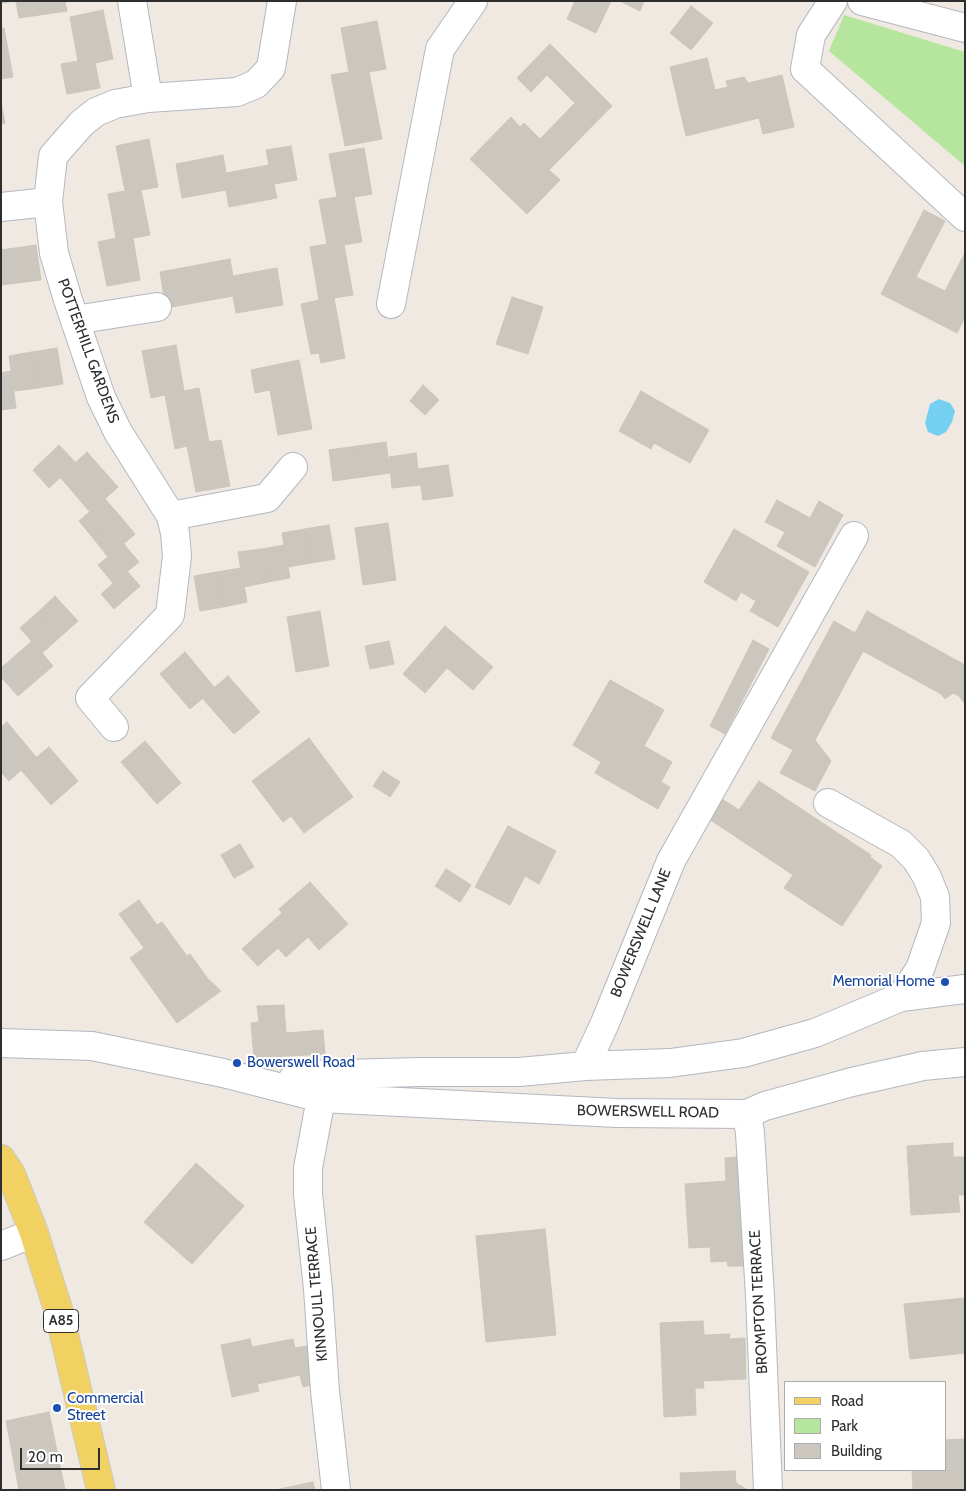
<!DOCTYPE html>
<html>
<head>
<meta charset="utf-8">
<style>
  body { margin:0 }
  #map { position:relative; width:966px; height:1491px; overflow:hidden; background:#efe9e1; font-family:Cabin,sans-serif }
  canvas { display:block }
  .frame { position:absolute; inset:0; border:2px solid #2e2e2e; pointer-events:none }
  .legend { position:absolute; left:784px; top:1381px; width:162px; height:90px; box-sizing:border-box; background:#fff; border:1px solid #ababab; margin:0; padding:6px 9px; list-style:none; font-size:15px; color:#2e2e2e }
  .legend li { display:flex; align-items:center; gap:10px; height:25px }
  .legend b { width:25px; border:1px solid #ababab }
  .scale { position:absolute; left:20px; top:1448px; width:80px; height:22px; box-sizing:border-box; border:2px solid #2e2e2e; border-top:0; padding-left:6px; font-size:15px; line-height:18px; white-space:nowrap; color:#2e2e2e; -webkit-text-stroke:4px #fff; paint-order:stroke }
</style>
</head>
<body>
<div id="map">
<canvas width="966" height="1491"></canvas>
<div class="frame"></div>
<ul class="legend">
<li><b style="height:6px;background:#f2d163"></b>Road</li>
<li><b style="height:14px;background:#b6e59e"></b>Park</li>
<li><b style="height:14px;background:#cbc7bf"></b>Building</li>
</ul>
<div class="scale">20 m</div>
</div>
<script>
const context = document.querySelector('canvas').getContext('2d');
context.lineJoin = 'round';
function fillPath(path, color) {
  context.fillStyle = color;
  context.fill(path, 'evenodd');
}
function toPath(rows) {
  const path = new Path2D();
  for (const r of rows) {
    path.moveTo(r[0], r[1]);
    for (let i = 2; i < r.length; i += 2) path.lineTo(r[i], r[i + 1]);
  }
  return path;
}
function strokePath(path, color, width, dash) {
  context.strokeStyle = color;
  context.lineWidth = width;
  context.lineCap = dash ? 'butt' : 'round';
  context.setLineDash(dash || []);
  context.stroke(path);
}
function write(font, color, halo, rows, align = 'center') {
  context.font = font + ' Cabin,sans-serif';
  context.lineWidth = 4;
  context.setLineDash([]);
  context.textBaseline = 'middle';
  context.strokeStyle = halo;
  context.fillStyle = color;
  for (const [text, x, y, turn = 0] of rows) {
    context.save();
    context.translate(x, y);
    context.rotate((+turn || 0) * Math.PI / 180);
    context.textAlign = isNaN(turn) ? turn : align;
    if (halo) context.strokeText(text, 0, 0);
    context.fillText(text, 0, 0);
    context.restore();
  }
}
fillPath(toPath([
  [844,15,965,52,965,166,829,51]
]), '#b6e59e');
fillPath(toPath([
  [939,399,950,403,955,411,952,422,946,432,938,436,928,432,925,423,930,404]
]), '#75cff0');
const building = toPath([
  [1,1,65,1,67,11,19,18,16,1,1,3,1,1],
  [575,1,611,1,596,33,567,19,575,1],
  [620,1,644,1,640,11,620,1],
  [691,6,713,23,691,50,670,33,691,6],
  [103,10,113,59,95,63,100,88,67,94,61,64,78,61,70,17,103,10],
  [377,21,386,69,369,72,382,139,345,146,331,75,349,72,341,28,377,21],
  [1,28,4,28,13,77,1,79,1,28],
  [550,44,612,106,549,170,560,180,527,214,470,159,511,117,520,127,524,123,540,139,575,103,547,75,531,92,517,78,550,44],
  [707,58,715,90,728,87,726,81,744,77,748,83,782,75,794,127,763,134,759,118,686,136,670,67,707,58],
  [1,102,5,123,1,124,1,102],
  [149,139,158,187,141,190,150,235,133,238,140,280,107,286,98,242,116,238,108,194,125,191,116,146,149,139],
  [291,146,297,180,274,184,277,198,229,207,226,190,182,198,176,164,223,155,226,173,269,165,266,150,291,146],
  [364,148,372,194,354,197,362,242,344,245,353,295,334,298,345,358,321,363,319,353,311,354,301,304,319,300,310,247,327,244,319,200,337,197,329,154,364,148],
  [924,210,945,221,916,277,945,291,965,253,965,317,957,333,881,294,924,210],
  [36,245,41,280,1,285,1,250,36,245],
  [230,259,233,276,277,268,283,305,236,313,233,296,166,308,160,272,230,259],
  [512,297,543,307,528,354,496,344,512,297],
  [176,345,184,391,199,388,209,442,221,440,230,486,196,492,187,446,175,449,165,395,151,398,142,351,176,345],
  [57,348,63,384,38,388,32,352,57,348],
  [32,352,38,388,14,391,9,356,32,352],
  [299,360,312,429,278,435,270,390,255,393,251,370,299,360],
  [11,371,16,408,1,410,1,373,11,371],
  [423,385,439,400,425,415,410,401,423,385],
  [641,391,709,430,690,463,654,443,651,449,619,431,641,391],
  [386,442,390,473,362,477,357,446,386,442],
  [59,445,76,463,49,488,33,470,59,445],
  [357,446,362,477,333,481,329,450,357,446],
  [87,452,118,487,90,512,60,477,87,452],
  [416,453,420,485,392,488,389,457,416,453],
  [448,465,453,496,423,500,418,469,448,465],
  [105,499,120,516,93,538,79,521,105,499],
  [777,500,810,518,819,501,843,515,815,567,777,546,785,532,765,522,777,500],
  [120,516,135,534,108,557,93,538,120,516],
  [388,523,396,580,363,585,355,528,388,523],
  [329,525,335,559,311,563,305,529,329,525],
  [305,529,311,563,288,567,282,533,305,529],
  [734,529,809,572,778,627,750,611,756,601,741,592,736,601,704,582,734,529],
  [124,544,139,562,113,583,98,565,124,544],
  [284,545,290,578,268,582,262,549,284,545],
  [262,549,268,582,244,587,238,552,262,549],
  [241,568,247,602,223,607,217,572,241,568],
  [127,571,140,586,114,609,101,594,127,571],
  [217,572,223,607,200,611,194,576,217,572],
  [55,596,78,621,59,638,37,613,55,596],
  [320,611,329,666,296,672,287,617,320,611],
  [867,611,965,665,965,704,959,696,953,693,945,699,941,694,863,651,815,740,831,761,815,791,780,773,793,750,771,738,834,621,855,633,867,611],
  [37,613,59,638,42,653,20,628,37,613],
  [445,626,493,667,473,690,447,668,425,693,403,674,445,626],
  [753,640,769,649,725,734,710,726,753,640],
  [32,641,53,666,18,696,1,677,1,668,32,641],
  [389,641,394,664,370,669,365,646,389,641],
  [185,652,215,688,190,709,160,674,185,652],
  [228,676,260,712,234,734,202,698,228,676],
  [610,680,664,710,644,746,672,762,661,782,670,787,658,809,595,773,601,762,573,745,610,680],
  [7,722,36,757,9,781,1,772,1,727,7,722],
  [309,738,353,797,304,833,291,816,283,822,252,781,309,738],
  [145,741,181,783,157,804,121,762,145,741],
  [49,747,78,781,51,805,21,770,49,747],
  [383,771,400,782,390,797,373,786,383,771],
  [759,781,871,855,870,857,882,866,842,926,784,888,793,875,700,813,713,793,739,810,759,781],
  [508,826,556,851,539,884,525,876,510,905,475,887,508,826],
  [240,844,254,867,234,878,221,855,240,844],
  [446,869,471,885,460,902,435,886,446,869],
  [310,882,348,924,319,950,308,937,286,957,278,948,258,966,242,949,282,913,279,909,310,882],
  [139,900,157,925,162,922,187,956,190,954,208,979,221,991,177,1023,130,958,144,948,119,914,139,900],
  [284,1005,286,1033,323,1030,325,1054,254,1058,251,1023,259,1022,257,1006,284,1005],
  [953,1143,953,1157,965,1157,965,1195,958,1195,960,1212,911,1215,907,1146,953,1143],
  [737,1157,744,1266,728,1266,727,1261,711,1262,710,1247,689,1248,685,1184,726,1181,725,1158,737,1157],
  [196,1163,244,1206,192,1264,144,1222,196,1163],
  [545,1229,556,1335,486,1342,476,1236,545,1229],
  [965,1298,965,1353,910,1359,904,1304,965,1298],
  [703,1321,704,1335,730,1334,729,1339,745,1338,746,1379,703,1381,704,1388,695,1388,696,1415,664,1417,660,1323,703,1321],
  [250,1339,252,1347,293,1339,295,1348,307,1346,315,1384,303,1387,300,1375,257,1384,259,1391,232,1397,221,1345,250,1339],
  [49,1412,65,1490,19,1490,6,1421,49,1412],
  [965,1439,965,1490,913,1490,912,1470,945,1470,945,1440,965,1439],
  [735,1471,736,1483,748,1490,681,1490,680,1473,735,1471],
  [313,1482,315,1490,275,1490,313,1482]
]);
fillPath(building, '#cbc7bf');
strokePath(building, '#cbc5ba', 1);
const minor = toPath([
  [132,1,148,98],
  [833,1,811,35,805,69,965,217],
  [862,1,965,28],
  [1,207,48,202],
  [391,304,440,49,473,1],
  [75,320,157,307],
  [171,516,267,498,293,467],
  [114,727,90,698,170,615,177,556,175,533,171,516,118,432,101,397,68,300,54,253,48,202,53,156,82,123,96,112,115,104,148,98,237,92,256,84,271,68,282,1],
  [828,803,901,844,916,859,927,877,935,897,936,923,920,969,901,997],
  [1,1043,92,1046,223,1073,321,1098,617,1113,747,1114,765,1106,852,1082,923,1066,965,1062],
  [585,1066,605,1023,671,861,854,536],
  [286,1089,293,1079,305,1075,421,1072,519,1072,585,1066,670,1063,743,1053,815,1033,901,997,965,989],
  [321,1098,308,1168,308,1194,318,1289,325,1391,336,1490],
  [747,1114,750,1133,760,1296,768,1490],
  [1,1246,34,1233]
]);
const major = toPath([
  [1,1159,11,1174,34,1233,58,1309,101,1490]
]);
strokePath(minor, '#b4b7c1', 30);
strokePath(major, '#c9c9c9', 30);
strokePath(minor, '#fff', 28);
strokePath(major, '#f2d163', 28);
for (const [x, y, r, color] of [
  [945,982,5,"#1a4fb4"],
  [237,1063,5,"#1a4fb4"],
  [57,1408,5,"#1a4fb4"]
]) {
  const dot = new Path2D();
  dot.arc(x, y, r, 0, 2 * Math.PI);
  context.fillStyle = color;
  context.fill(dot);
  strokePath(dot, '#fff', 2);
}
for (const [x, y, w] of [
  [61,1321,35]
]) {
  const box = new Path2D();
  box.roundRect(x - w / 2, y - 11.5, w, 23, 4);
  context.fillStyle = '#fff';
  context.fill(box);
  strokePath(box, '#2e2e2e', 1);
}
write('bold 14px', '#2e2e2e', null, [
  ["A85",61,1321]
]);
write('15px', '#2e2e2e', '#fff', [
  ["POTTERHILL GARDENS",88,351,70],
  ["BOWERSWELL LANE",641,933,-68],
  ["BOWERSWELL ROAD",648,1112,1],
  ["KINNOULL TERRACE",317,1294,-95],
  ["BROMPTON TERRACE",759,1302,-93]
]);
write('15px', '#164399', '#fff', [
  ["Memorial Home",935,982,"right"],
  ["Bowerswell Road",247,1063],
  ["Commercial",67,1399],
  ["Street",67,1416]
], 'left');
</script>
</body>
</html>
